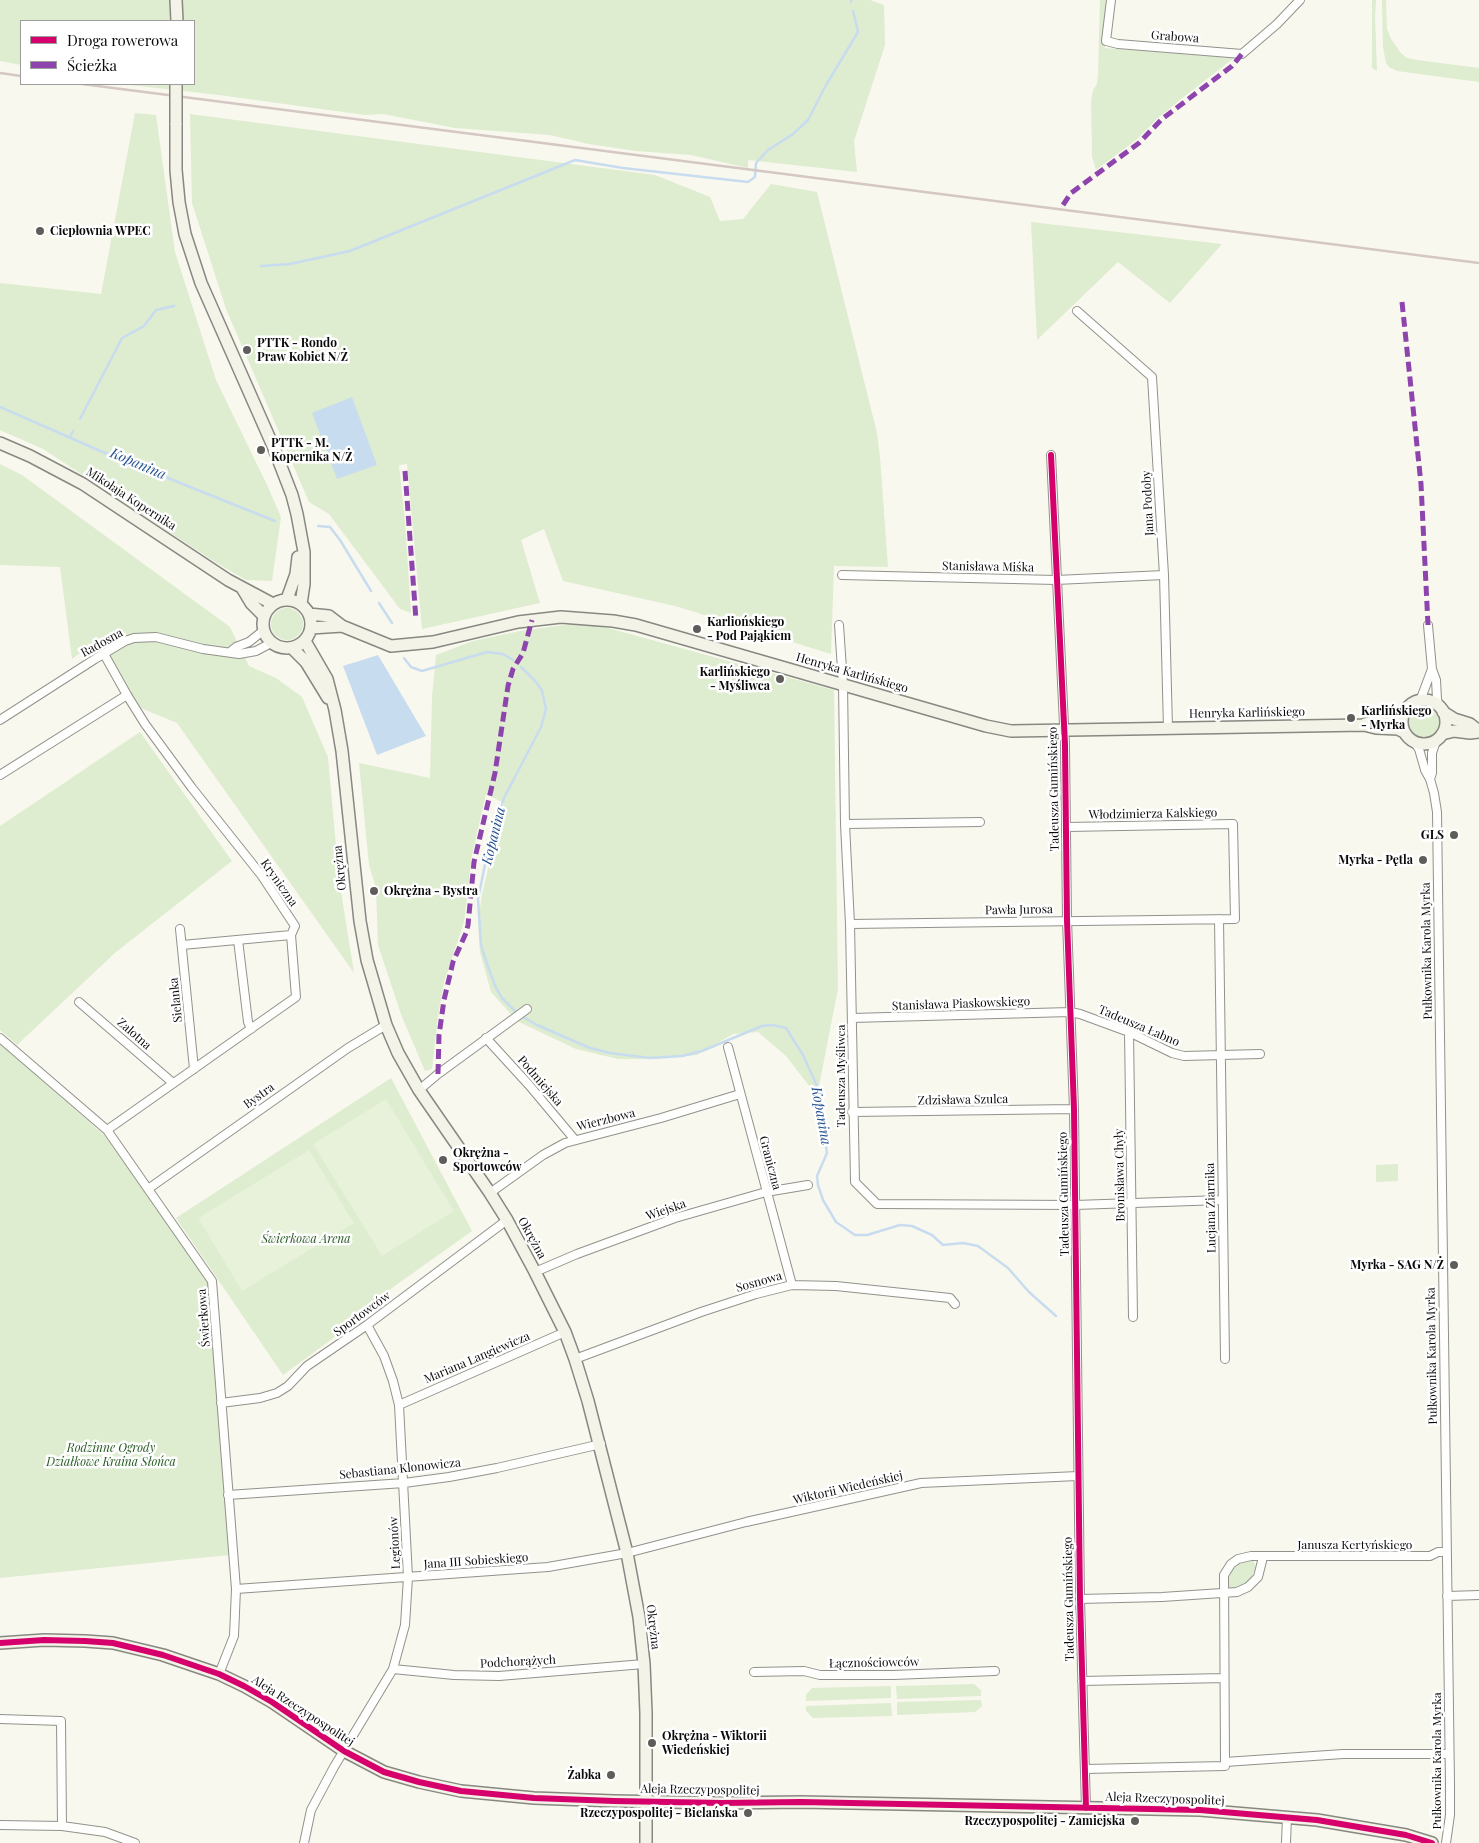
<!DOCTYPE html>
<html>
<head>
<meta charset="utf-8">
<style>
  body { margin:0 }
  #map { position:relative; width:1479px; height:1843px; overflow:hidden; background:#f9f8ee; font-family:"Playfair Display",serif }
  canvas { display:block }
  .legend { position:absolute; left:20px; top:20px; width:175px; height:65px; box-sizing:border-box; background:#fff; border:1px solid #9d9d9d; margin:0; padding:6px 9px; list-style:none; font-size:15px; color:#0a0a0a }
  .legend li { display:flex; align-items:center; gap:10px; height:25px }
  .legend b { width:25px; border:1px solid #9d9d9d }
</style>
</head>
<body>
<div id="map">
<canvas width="1479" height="1843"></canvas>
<ul class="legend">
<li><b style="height:6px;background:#d6006c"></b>Droga rowerowa</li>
<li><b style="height:6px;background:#8e44ad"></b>Ścieżka</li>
</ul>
</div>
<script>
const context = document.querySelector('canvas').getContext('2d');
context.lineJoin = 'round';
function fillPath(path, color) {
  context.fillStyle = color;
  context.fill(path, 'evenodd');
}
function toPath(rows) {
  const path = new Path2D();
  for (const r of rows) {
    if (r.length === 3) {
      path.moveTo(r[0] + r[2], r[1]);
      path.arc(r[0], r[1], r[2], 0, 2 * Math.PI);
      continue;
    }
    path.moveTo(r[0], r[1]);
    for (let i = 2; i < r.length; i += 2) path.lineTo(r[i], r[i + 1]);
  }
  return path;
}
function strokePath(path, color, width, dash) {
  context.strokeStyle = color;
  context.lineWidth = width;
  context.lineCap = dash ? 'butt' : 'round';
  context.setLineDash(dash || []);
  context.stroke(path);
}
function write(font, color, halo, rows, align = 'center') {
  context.font = font + ' "Playfair Display",serif';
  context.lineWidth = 5;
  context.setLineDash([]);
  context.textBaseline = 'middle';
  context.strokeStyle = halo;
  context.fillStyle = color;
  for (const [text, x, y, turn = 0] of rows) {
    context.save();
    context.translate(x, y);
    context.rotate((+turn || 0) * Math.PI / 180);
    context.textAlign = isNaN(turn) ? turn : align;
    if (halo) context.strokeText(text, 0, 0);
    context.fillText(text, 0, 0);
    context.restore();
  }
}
fillPath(toPath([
  [0,0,870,0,884,5,885,45,854,141,857,172,748,160,748,168,691,155,636,151,589,144,550,135,455,128,383,114,365,115,219,95,121,84,194,84,194,21,21,21,21,65,0,61],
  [1100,0,1107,0,1104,30,1105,48,1234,58,1181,99,1158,118,1136,140,1096,170,1092,156,1091,101,1093,90,1097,84,1098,74],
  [1372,0,1376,0,1375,17,1377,71,1372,68],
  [1382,0,1386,0,1387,29,1391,39,1401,53,1407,58,1417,60,1479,68,1479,82,1397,71,1389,67,1386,63,1383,47],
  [135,113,156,115,175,252,216,380,268,487,281,517,272,581,246,580,215,562,43,449,0,430,0,283,101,294],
  [190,114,655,175,710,197,720,221,743,219,771,184,817,192,877,433,880,457,888,567,834,566,831,654,675,606,563,581,544,529,521,540,540,603,422,629,407,464,399,465,405,521,411,613,400,609,329,514,309,502,226,309,192,203],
  [1031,222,1222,244,1170,303,1118,262,1037,340],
  [0,464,22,475,230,627,249,666,276,678,302,697,328,757,339,879,354,973,177,723,141,708,97,640,72,659,60,567,0,565],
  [287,624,16],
  [586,622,834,690,838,989,817,1096,786,1056,758,1032,733,1034,697,1055,658,1059,618,1059,576,1049,517,1021,491,992,480,952,478,922,482,894,504,803,486,794,472,855,464,922,444,982,438,1016,432,1069,425,1071,402,1017,378,945,376,888,369,865,359,763,430,778,432,697,436,655,473,641,520,631],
  [1424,723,15],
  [140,732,232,861,116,952,17,1045,0,1030,0,826],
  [0,1043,105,1136,209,1283,229,1555,0,1578],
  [391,1078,472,1231,347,1320,350,1326,283,1375,176,1218],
  [1398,1164,1398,1181,1376,1182,1376,1165],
  [1249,1559,1253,1560,1256,1567,1250,1580,1237,1589,1231,1590,1227,1589,1226,1583,1233,1569,1240,1563],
  [974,1684,981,1690,981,1696,897,1699,896,1686],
  [891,1686,891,1698,806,1701,806,1695,812,1688],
  [981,1700,982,1706,975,1712,897,1715,897,1702],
  [891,1703,892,1716,813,1718,806,1711,806,1706]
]), '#deecd0');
fillPath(toPath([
  [386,1099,454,1211,382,1256,313,1144],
  [309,1150,354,1223,242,1291,198,1218]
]), '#e8f1d9');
fillPath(toPath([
  [352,397,377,465,337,479,312,413],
  [378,655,426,736,377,755,343,666]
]), '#c8dcef');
strokePath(toPath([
  [851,0,851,2],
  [261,266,290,264,350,251,575,160,623,168,748,182,755,177,756,163,768,150,793,134,808,120,826,85,858,32,853,11],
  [0,407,98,450,275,521],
  [80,419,122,338,144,326,156,310,174,306],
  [70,437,73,431],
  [318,526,330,527,340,540,371,591],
  [379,603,392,623],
  [404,658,411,667,422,671,487,652,503,654,513,660],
  [516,1012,502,998,496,988,487,964,481,945,478,899,488,850,504,798,541,727,546,709,542,691,537,683,521,667],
  [523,1017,537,1025,590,1048,610,1053,650,1058,682,1056,702,1051,762,1026,772,1025,786,1028,803,1055,817,1086,827,1153,817,1176,818,1185,823,1200,836,1222,855,1235,867,1235,900,1225,912,1226,932,1235,943,1245,963,1243,978,1246,1008,1268,1029,1292,1056,1316]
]), '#c8dcef', 2.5);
const street = toPath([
  [1111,0,1106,41,1118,44,1242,54,1277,24,1300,0],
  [1077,311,1152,377,1164,575,1168,728],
  [1051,455,1065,745,1067,920,1074,1109,1080,1599,1086,1808],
  [842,575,1056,580,1164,575],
  [839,625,843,684,845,824,850,924,855,1182,877,1204,1075,1205,1222,1200],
  [1428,625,1432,669,1436,680,1437,699,1439,706],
  [230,652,236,647,249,642,264,630],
  [104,654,127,695,145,724,192,788,262,876,295,926,291,935,296,997,107,1130],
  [1420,701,1432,669],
  [0,720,95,659,125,641,134,638,156,637,203,649,239,654,256,651,271,643],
  [1415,743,1419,749,1425,770,1430,779,1434,793,1437,812,1450,1783,1450,1815,1446,1843],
  [0,775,127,695],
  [1430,779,1432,773,1432,753,1436,741],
  [845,824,980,822],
  [1219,919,1225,1359],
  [850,924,1235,919,1233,824,1067,827],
  [180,929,194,1069],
  [238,940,248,1022,251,1029],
  [182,945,291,935],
  [79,1002,173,1083],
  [852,1018,1070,1012,1080,1014,1129,1032,1172,1053,1184,1056,1260,1054],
  [1129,1032,1133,1317],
  [0,1038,107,1130,212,1281,236,1589,234,1636,219,1674],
  [486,1038,529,1085,575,1140],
  [728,1047,792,1285],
  [419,1090,438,1074,527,1009],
  [852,1112,1074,1109],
  [148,1189,348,1048,386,1025],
  [490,1193,543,1155,565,1143,661,1118,740,1094],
  [535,1272,577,1254,675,1218,766,1192,808,1185],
  [575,1359,701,1312,756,1294,792,1285,836,1286,950,1298,955,1304],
  [221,1403,260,1398,277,1393,288,1386,307,1366,367,1325,507,1220],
  [399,1405,565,1332],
  [228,1495,404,1483,449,1477,497,1468,601,1444],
  [236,1589,548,1567,627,1553,746,1522,921,1483,1078,1476],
  [1447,1596,1479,1595],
  [1080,1599,1162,1597,1237,1592,1248,1587,1258,1577,1263,1557],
  [393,1669,454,1675,499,1676,644,1664],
  [754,1672,804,1671,820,1675,893,1675,995,1671],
  [1082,1681,1224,1678],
  [0,1719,61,1721,62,1826],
  [1225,1762,1224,1575,1231,1564,1238,1559,1251,1556,1430,1556,1438,1552,1446,1552],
  [1085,1769,1225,1766,1225,1762,1343,1754,1449,1754],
  [0,1825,62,1826,105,1832,135,1843],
  [304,1843,311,1810,334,1767,393,1669,405,1625,408,1577,399,1405,393,1381,384,1356,367,1325],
  [1286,1843,1287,1817]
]);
const secondary = toPath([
  [176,0,177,21],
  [176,123,176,170,179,202,185,234,201,283,273,446,292,495,297,514,304,552,304,584,301,604],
  [0,443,30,456,83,484,228,580,273,604],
  [242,588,251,603,264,616],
  [287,599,296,574,298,557],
  [287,624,24],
  [309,614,329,616,342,626,391,646,433,642,518,622,561,617,613,621,636,625,986,726,1011,731,1364,725,1376,728,1398,729,1404,732],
  [311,628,342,626],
  [305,641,327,679,335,710,342,751,360,921,367,960,386,1025,398,1053,419,1090,490,1193,507,1220,535,1272,565,1332,575,1359,588,1401,627,1553,639,1617,644,1664,646,1713,646,1843],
  [292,648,306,662,328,698],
  [1424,722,22],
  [1443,712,1454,719,1470,724,1479,731],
  [1365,724,1394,718,1404,713],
  [1442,734,1454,731,1470,733,1479,732],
  [0,1643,44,1640,85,1641,113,1643,163,1655,219,1674,244,1686,272,1702,344,1751,384,1772,419,1782,461,1791,534,1798,614,1801,722,1803,801,1802,1200,1810,1317,1820,1406,1835,1432,1843]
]);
strokePath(street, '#92918d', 10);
strokePath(secondary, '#888883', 14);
strokePath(street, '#fefefc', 8);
strokePath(secondary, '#f3f3e8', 11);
strokePath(toPath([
  [0,73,21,76],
  [82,84,1479,263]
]), '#d4c7c4', 2.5);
const secondaryBridge = toPath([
  [176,84,176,123]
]);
strokePath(secondaryBridge, '#888883', 14, []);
strokePath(secondaryBridge, '#f3f3e8', 11);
strokePath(toPath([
  [1063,205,1071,193,1139,143,1162,119,1232,66,1242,54],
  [1402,302,1421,484,1428,625],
  [405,471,416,620],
  [438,1074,439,1035,444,1000,453,962,466,933,468,925,474,862,495,773,508,686,513,669,523,653,532,620]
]), '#8e44ad', 5, [10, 5]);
strokePath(toPath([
  [1051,455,1065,745,1067,920,1074,1109,1080,1599,1086,1808],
  [0,1643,44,1640,85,1641,113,1643,163,1655,219,1674,244,1686,272,1702,344,1751,384,1772,419,1782,461,1791,534,1798,614,1801,722,1803,801,1802,1200,1810,1317,1820,1406,1835,1432,1843]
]), '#d6006c', 6);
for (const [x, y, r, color] of [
  [40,231,5,"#5e5d5a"],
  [247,350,5,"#5e5d5a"],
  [261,450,5,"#5e5d5a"],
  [697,629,5,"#5e5d5a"],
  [780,679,5,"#5e5d5a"],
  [1351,718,5,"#5e5d5a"],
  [1454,835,5,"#5e5d5a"],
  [1423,860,5,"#5e5d5a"],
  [374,891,5,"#5e5d5a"],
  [443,1160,5,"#5e5d5a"],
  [1454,1265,5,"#5e5d5a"],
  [652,1743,5,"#5e5d5a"],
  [611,1775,5,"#5e5d5a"],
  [748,1813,5,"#5e5d5a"],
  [1135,1821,5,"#5e5d5a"]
]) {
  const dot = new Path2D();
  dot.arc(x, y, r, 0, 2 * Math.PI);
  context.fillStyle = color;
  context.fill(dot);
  strokePath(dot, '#fff', 2);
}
write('12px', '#0a0a0a', '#fff', [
  ["Grabowa",1175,37,4],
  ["Mikołaja Kopernika",131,499,33],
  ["Jana Podoby",1148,503,-93],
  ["Stanisława Miśka",988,567,1],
  ["Radosna",102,643,-29],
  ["Henryka Karlińskiego",852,673,16],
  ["Henryka Karlińskiego",1247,713,-1],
  ["Tadeusza Gumińskiego",1054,789,-91],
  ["Włodzimierza Kalskiego",1153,814,-1],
  ["Okrężna",340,868,-96],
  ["Kryniczna",279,883,55],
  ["Pawła Jurosa",1019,910,-1],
  ["Pułkownika Karola Myrka",1427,951,-91],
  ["Sielanka",176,1000,-96],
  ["Stanisława Piaskowskiego",961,1004,-2],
  ["Tadeusza Łabno",1139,1026,23],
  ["Zalotna",134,1034,41],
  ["Tadeusza Myśliwca",841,1076,-90],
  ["Podmiejska",540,1081,49],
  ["Bystra",259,1096,-36],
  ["Zdzisława Szulca",963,1100,-1],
  ["Wierzbowa",606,1120,-14],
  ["Graniczna",770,1163,75],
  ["Bronisława Chyły",1120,1175,-91],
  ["Tadeusza Gumińskiego",1064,1194,-91],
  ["Lucjana Ziarnika",1211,1208,-91],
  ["Wiejska",666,1210,-19],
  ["Okrężna",532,1238,61],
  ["Sosnowa",759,1282,-16],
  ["Sportowców",362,1314,-36],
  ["Świerkowa",204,1318,-94],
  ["Pułkownika Karola Myrka",1432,1356,-91],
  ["Mariana Langiewicza",477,1358,-23],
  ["Sebastiana Klonowicza",400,1469,-6],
  ["Wiktorii Wiedeńskiej",848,1488,-13],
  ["Legionów",395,1543,-93],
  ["Janusza Kertyńskiego",1355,1545],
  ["Jana III Sobieskiego",476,1561,-4],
  ["Tadeusza Gumińskiego",1069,1599,-91],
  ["Okrężna",653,1627,83],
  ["Podchorążych",518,1662,-3],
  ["Łącznościowców",874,1663,-1],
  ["Aleja Rzeczypospolitej",303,1711,33],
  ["Pułkownika Karola Myrka",1437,1761,-90],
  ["Aleja Rzeczypospolitej",700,1790,1],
  ["Aleja Rzeczypospolitej",1165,1799,2]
]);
write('bold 12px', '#0a0a0a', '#fff', [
  ["Ciepłownia WPEC",50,231],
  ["PTTK - Rondo",257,343],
  ["Praw Kobiet N/Ż",257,357],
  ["PTTK - M.",271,443],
  ["Kopernika N/Ż",271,457],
  ["Karliońskiego",707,622],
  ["- Pod Pająkiem",707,636],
  ["Karlińskiego",770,672,"right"],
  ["- Myśliwca",770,686,"right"],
  ["Karlińskiego",1361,711],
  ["- Myrka",1361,725],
  ["GLS",1444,835,"right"],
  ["Myrka - Pętla",1413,860,"right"],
  ["Okrężna - Bystra",384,891],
  ["Okrężna -",453,1153],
  ["Sportowców",453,1167],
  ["Myrka - SAG N/Ż",1444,1265,"right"],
  ["Okrężna - Wiktorii",662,1736],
  ["Wiedeńskiej",662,1750],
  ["Żabka",601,1775,"right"],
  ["Rzeczypospolitej - Bielańska",738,1813,"right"],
  ["Rzeczypospolitej - Zamiejska",1125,1821,"right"]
], 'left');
write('italic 12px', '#265a22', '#fff', [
  ["Świerkowa Arena",306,1239],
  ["Rodzinne Ogrody",111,1448],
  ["Działkowe Kraina Słońca",111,1462]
]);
write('italic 14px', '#214f8e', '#fff', [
  ["Kopanina",138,464,23],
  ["Kopanina",494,836,-76],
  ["Kopanina",821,1116,80]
]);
</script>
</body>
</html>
